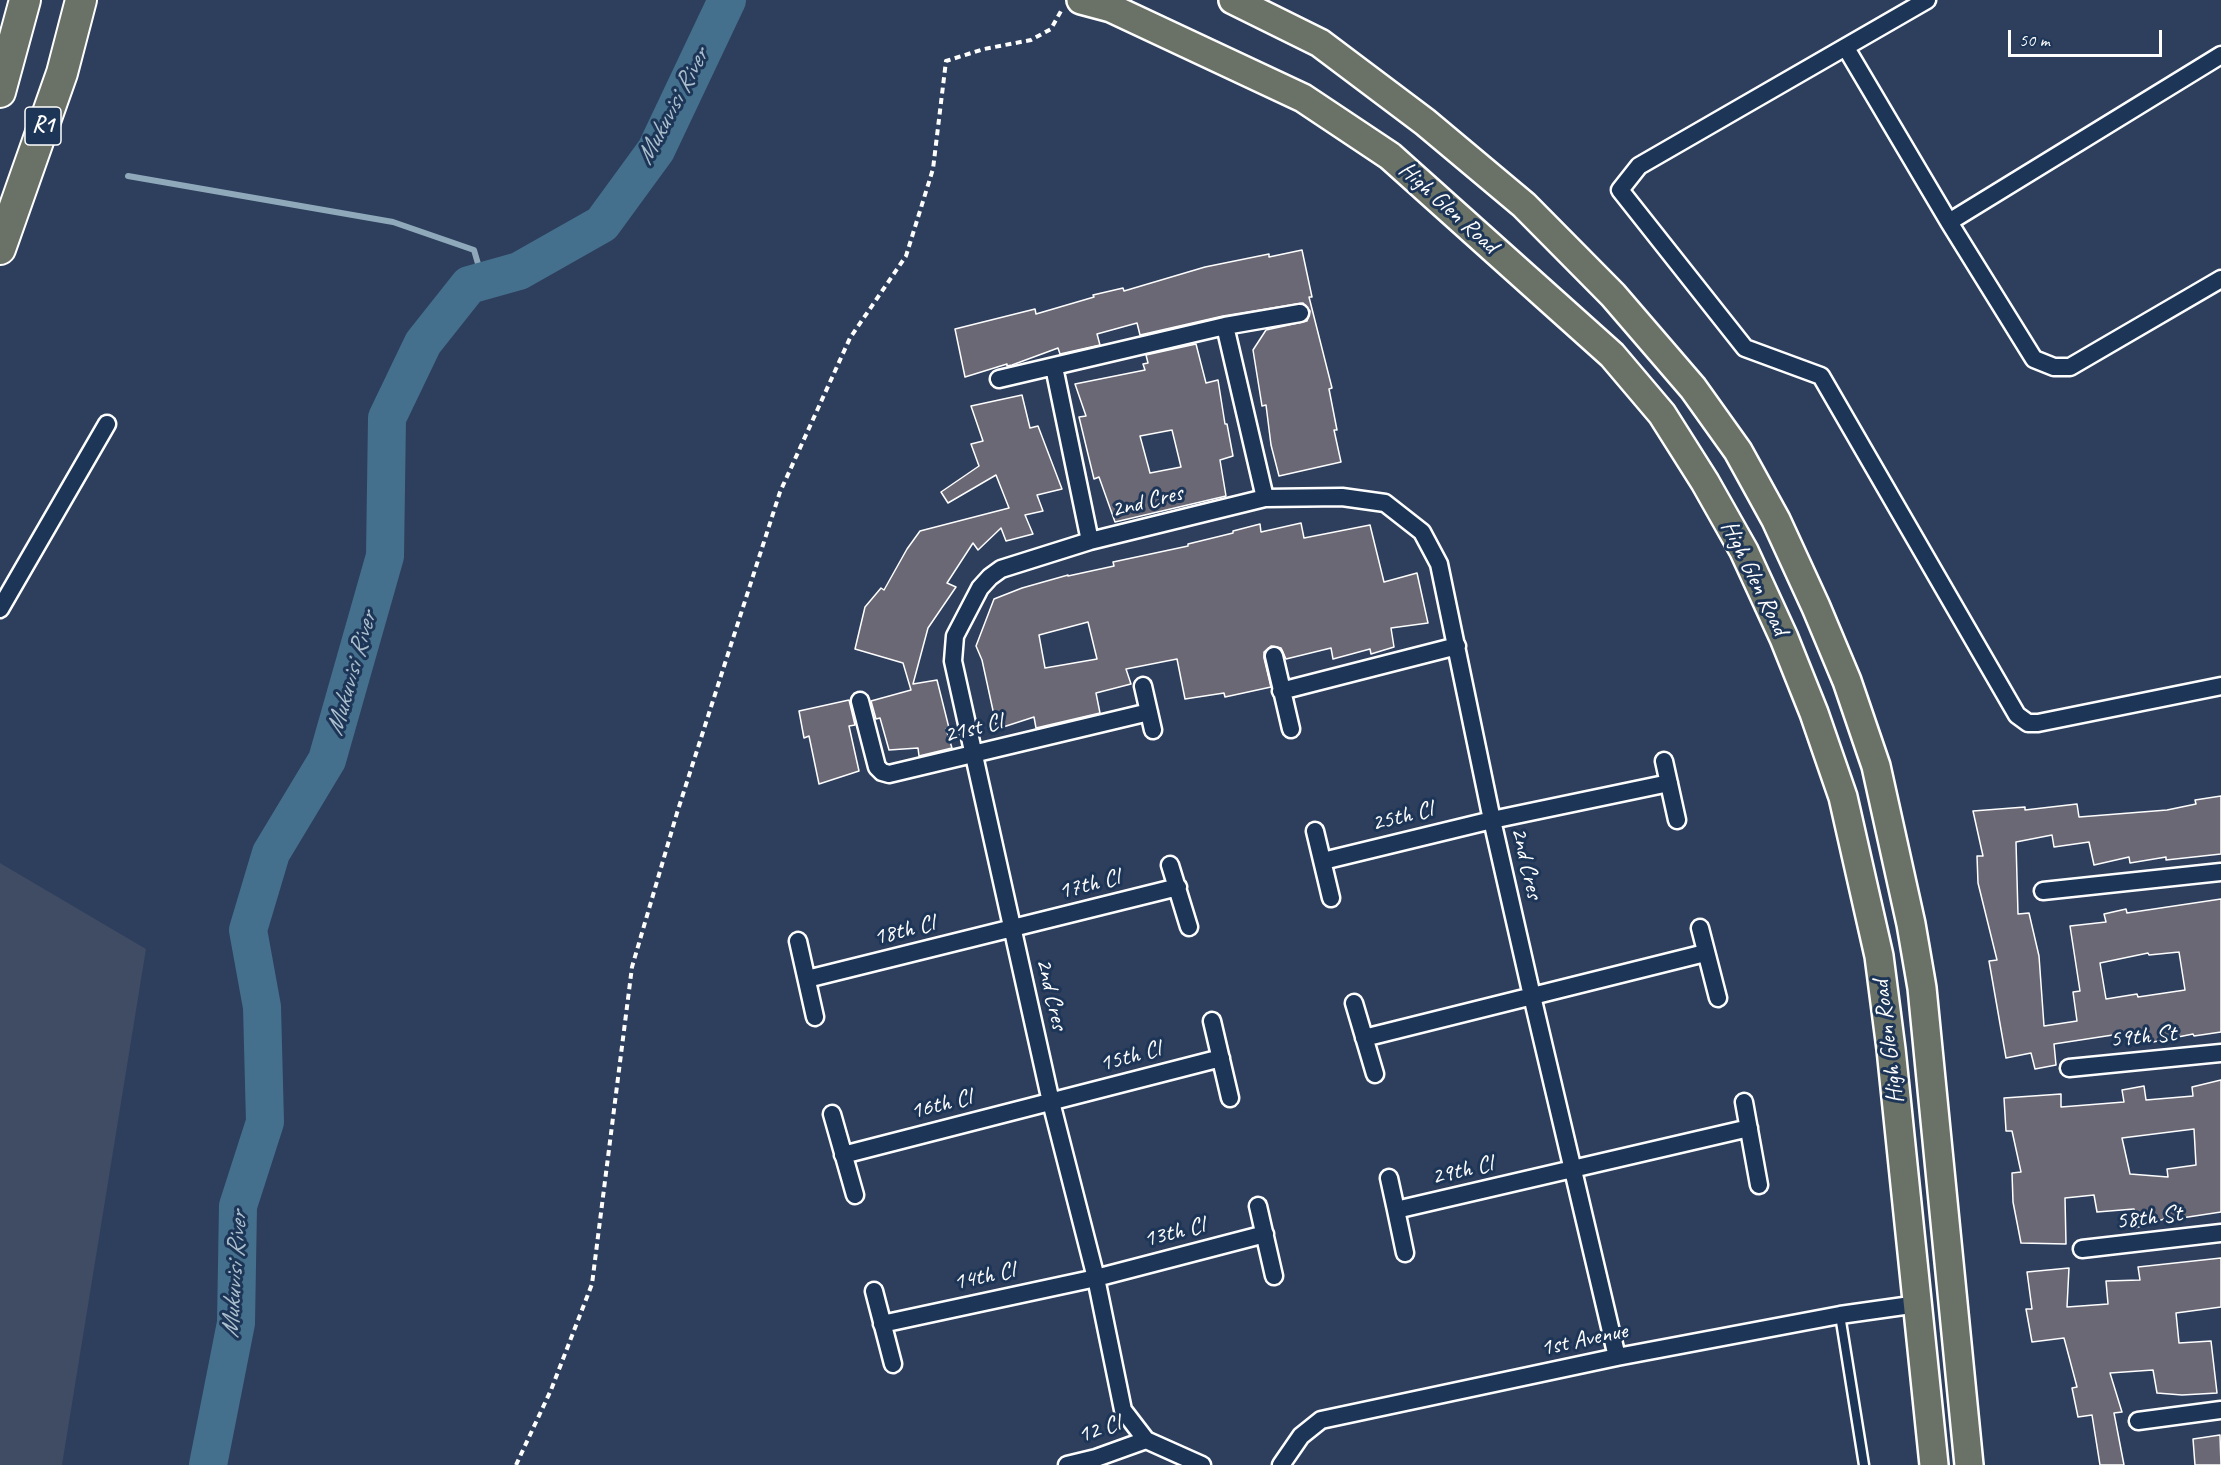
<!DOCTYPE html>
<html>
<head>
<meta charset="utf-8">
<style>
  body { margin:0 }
  #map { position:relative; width:2221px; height:1465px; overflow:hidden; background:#2d3f5d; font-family:Caveat,sans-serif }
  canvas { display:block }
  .scale { position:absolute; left:2008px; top:30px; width:154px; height:27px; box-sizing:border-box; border:3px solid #fff; border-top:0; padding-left:8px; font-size:18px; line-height:21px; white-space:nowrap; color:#fff; -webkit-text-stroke:4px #1d3557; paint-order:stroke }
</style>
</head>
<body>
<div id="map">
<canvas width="2221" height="1465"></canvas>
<div class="scale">50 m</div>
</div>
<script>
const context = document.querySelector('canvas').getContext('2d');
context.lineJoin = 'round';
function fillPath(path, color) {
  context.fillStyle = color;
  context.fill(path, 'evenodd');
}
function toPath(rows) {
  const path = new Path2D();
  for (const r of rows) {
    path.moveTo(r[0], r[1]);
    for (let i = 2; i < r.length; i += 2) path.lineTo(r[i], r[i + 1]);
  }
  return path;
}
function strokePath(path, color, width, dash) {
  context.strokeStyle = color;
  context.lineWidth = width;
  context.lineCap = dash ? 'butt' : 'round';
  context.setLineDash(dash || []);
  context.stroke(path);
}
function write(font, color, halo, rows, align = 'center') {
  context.font = font + ' Caveat,sans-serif';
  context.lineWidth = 6;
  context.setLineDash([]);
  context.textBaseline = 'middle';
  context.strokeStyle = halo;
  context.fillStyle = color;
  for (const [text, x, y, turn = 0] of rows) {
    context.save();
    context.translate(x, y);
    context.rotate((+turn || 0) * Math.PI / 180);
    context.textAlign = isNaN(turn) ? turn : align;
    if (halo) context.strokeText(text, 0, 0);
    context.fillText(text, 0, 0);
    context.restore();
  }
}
fillPath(toPath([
  [0,863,146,949,62,1465,0,1465]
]), '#404b64');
strokePath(toPath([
  [128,176,393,222,474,250,483,281]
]), '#8fa9bb', 6);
strokePath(toPath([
  [208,1465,236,1323,238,1206,265,1122,262,1007,248,930,271,853,327,760,385,556,387,418,423,343,469,285,519,271,602,224,656,150,727,0]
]), '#45708d', 38);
const building = toPath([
  [1302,250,1312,297,1309,297,1332,388,1329,389,1337,430,1334,430,1341,462,1279,476,1271,445,1266,405,1262,406,1253,350,1266,330,1307,321,1310,311,1303,303,1223,316,1140,335,1137,323,1097,334,1100,345,1060,354,1058,348,1012,365,1007,366,1007,364,965,377,955,329,1035,309,1036,314,1094,297,1093,295,1123,288,1124,291,1205,267,1269,254,1269,257,1302,250],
  [1196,344,1206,383,1218,380,1225,424,1227,424,1233,456,1220,460,1226,496,1115,522,1099,477,1094,479,1079,417,1086,416,1075,384,1145,370,1143,364,1148,363,1146,355,1196,344],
  [1172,430,1181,467,1150,473,1140,436,1172,430],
  [1022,395,1030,428,1038,426,1062,489,1037,495,1043,511,1025,515,1033,534,1006,541,1001,528,978,550,973,543,947,583,956,587,928,628,913,684,937,680,949,728,946,729,952,748,919,756,918,748,889,750,880,718,876,719,871,701,911,690,903,663,855,649,865,607,881,588,884,590,907,549,920,531,1009,508,996,475,948,503,941,492,979,466,971,444,983,441,971,406,1022,395],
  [1301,523,1304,538,1370,525,1384,582,1417,573,1428,623,1391,628,1394,647,1371,654,1370,649,1333,659,1331,648,1286,659,1281,648,1271,646,1264,652,1264,658,1271,687,1225,697,1224,693,1185,699,1177,659,1126,669,1131,684,1096,693,1100,713,1036,728,1034,717,997,729,982,660,976,646,994,599,1022,588,1068,575,1068,576,1114,566,1113,562,1188,546,1188,544,1233,533,1233,531,1260,524,1261,532,1301,523],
  [1088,622,1097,659,1045,668,1039,635,1088,622],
  [849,700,855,725,849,726,859,771,819,784,809,736,804,738,799,711,849,700],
  [2221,796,2221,854,2166,860,2166,857,2130,863,2129,857,2094,865,2089,842,2054,847,2052,835,2016,842,2018,914,2029,913,2039,956,2044,1026,2077,1021,2073,992,2080,991,2070,926,2106,922,2104,914,2126,909,2127,913,2221,899,2221,1032,2194,1036,2193,1034,2153,1042,2152,1038,2127,1042,2126,1033,2054,1044,2056,1065,2035,1069,2031,1053,2006,1058,1989,961,1997,960,1978,883,1977,856,1983,856,1973,811,2025,807,2025,810,2077,804,2079,817,2167,810,2196,804,2195,800,2221,796],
  [2179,952,2185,990,2138,997,2137,994,2106,999,2100,963,2148,953,2149,955,2179,952],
  [2221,1080,2221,1212,2175,1219,2174,1216,2135,1228,2134,1209,2097,1212,2094,1195,2065,1198,2066,1244,2021,1243,2013,1202,2012,1173,2021,1172,2012,1131,2006,1131,2004,1098,2061,1094,2061,1107,2124,1102,2122,1090,2144,1086,2146,1100,2193,1096,2192,1087,2221,1080],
  [2194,1129,2196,1165,2167,1169,2168,1177,2130,1174,2122,1138,2194,1129],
  [2221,1258,2221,1307,2176,1313,2179,1343,2211,1341,2217,1393,2182,1395,2157,1393,2153,1370,2110,1373,2122,1412,2114,1413,2124,1465,2100,1465,2092,1415,2078,1417,2072,1388,2077,1387,2064,1338,2032,1342,2026,1309,2032,1309,2027,1272,2069,1268,2067,1307,2108,1304,2106,1281,2140,1280,2138,1267,2221,1258],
  [2220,1435,2221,1465,2195,1465,2193,1439,2220,1435]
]);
fillPath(building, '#6b6876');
strokePath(building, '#fff', 1.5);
const lane = toPath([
  [1840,1315,1864,1465]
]);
const street = toPath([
  [1927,0,1639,166,1620,190,1745,348,1821,376,2017,715,2028,723,2038,723,2221,686],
  [1846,48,1949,222,2034,359,2054,367,2070,367,2221,279],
  [1949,222,2221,55],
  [1225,326,1265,498],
  [1054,367,1090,541],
  [999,379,1225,326,1300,313],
  [0,609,107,424],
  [1274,656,1291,729],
  [1143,686,1153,730],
  [1281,691,1457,646],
  [860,701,877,767,882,772,889,774,1149,712],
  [1664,761,1677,820],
  [1315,831,1331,898],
  [1323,861,1492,820,1669,783],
  [1170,865,1189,927],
  [2043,891,2221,872],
  [1700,928,1718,998],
  [798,941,815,1017],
  [807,979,1178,887],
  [1354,1003,1375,1074],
  [1212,1021,1230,1098],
  [1364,1038,1705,953],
  [2069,1068,2221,1053],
  [1744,1102,1759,1185],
  [832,1114,855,1195],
  [843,1155,1221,1058],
  [1389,1178,1396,1210,1749,1128],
  [1258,1206,1274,1276],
  [1396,1210,1405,1253],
  [2082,1249,2221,1233],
  [874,1291,893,1364],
  [882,1324,1096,1278,1265,1234],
  [2138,1421,2221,1410],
  [1067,1465,1096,1458,1146,1440],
  [1202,1465,1146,1440,1123,1410,1096,1278,1051,1102,953,661,955,636,980,588,990,577,1001,569,1090,541,1265,498,1342,497,1385,503,1422,532,1439,564,1492,820,1532,996,1617,1357],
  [1281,1465,1301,1436,1321,1420,1617,1357,1840,1315,1918,1304]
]);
const primary = toPath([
  [1081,0,1111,8,1303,98,1390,156,1612,355,1662,414,1705,482,1744,551,1784,638,1814,713,1843,797,1879,956,1891,1049,1934,1465],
  [1233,0,1320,43,1425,122,1524,205,1613,295,1693,388,1738,451,1776,520,1816,607,1847,681,1876,766,1911,924,1922,988,1969,1465]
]);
const highway = toPath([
  [0,92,25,0],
  [0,249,62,73,81,0]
]);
strokePath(lane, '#fff', 13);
strokePath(street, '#fff', 21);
strokePath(primary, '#fff', 32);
strokePath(highway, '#fff', 34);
strokePath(toPath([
  [516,1465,551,1390,592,1284,632,967,677,813,780,492,850,338,906,256,933,169,946,61,984,49,1031,40,1051,29,1061,11]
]), '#fff', 4, [6, 4.5]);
strokePath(lane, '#1d3557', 8);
strokePath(street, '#1d3557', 16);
strokePath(primary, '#6a7166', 27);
strokePath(highway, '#6a7166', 30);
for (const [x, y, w] of [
  [43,126,36]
]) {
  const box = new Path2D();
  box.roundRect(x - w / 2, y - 19, w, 38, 4.5);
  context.fillStyle = '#1d3557';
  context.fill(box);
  strokePath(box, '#fff', 1.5);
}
write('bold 22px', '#fff', null, [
  ["R1",43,126]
]);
write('24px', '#fff', '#1d3557', [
  ["High Glen Road",1448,208,42],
  ["2nd Cres",1147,502,-14],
  ["High Glen Road",1754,578,64],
  ["21st Cl",973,729,-14],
  ["25th Cl",1402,817,-14],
  ["2nd Cres",1526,863,77],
  ["17th Cl",1089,885,-14],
  ["18th Cl",904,931,-14],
  ["2nd Cres",1051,994,77],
  ["59th St",2143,1037,-5],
  ["High Glen Road",1889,1042,-97],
  ["15th Cl",1130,1057,-15],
  ["16th Cl",941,1105,-14],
  ["29th Cl",1462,1171,-13],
  ["58th St",2149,1218,-7],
  ["13th Cl",1174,1233,-14],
  ["14th Cl",984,1277,-12],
  ["1st Avenue",1584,1340,-12],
  ["12 Cl",1099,1430,-18]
]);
write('italic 26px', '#abbfcc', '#1d3557', [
  ["Mukuvisi River",673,107,-62],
  ["Mukuvisi River",352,674,-74],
  ["Mukuvisi River",235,1275,-86]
]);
</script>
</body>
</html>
